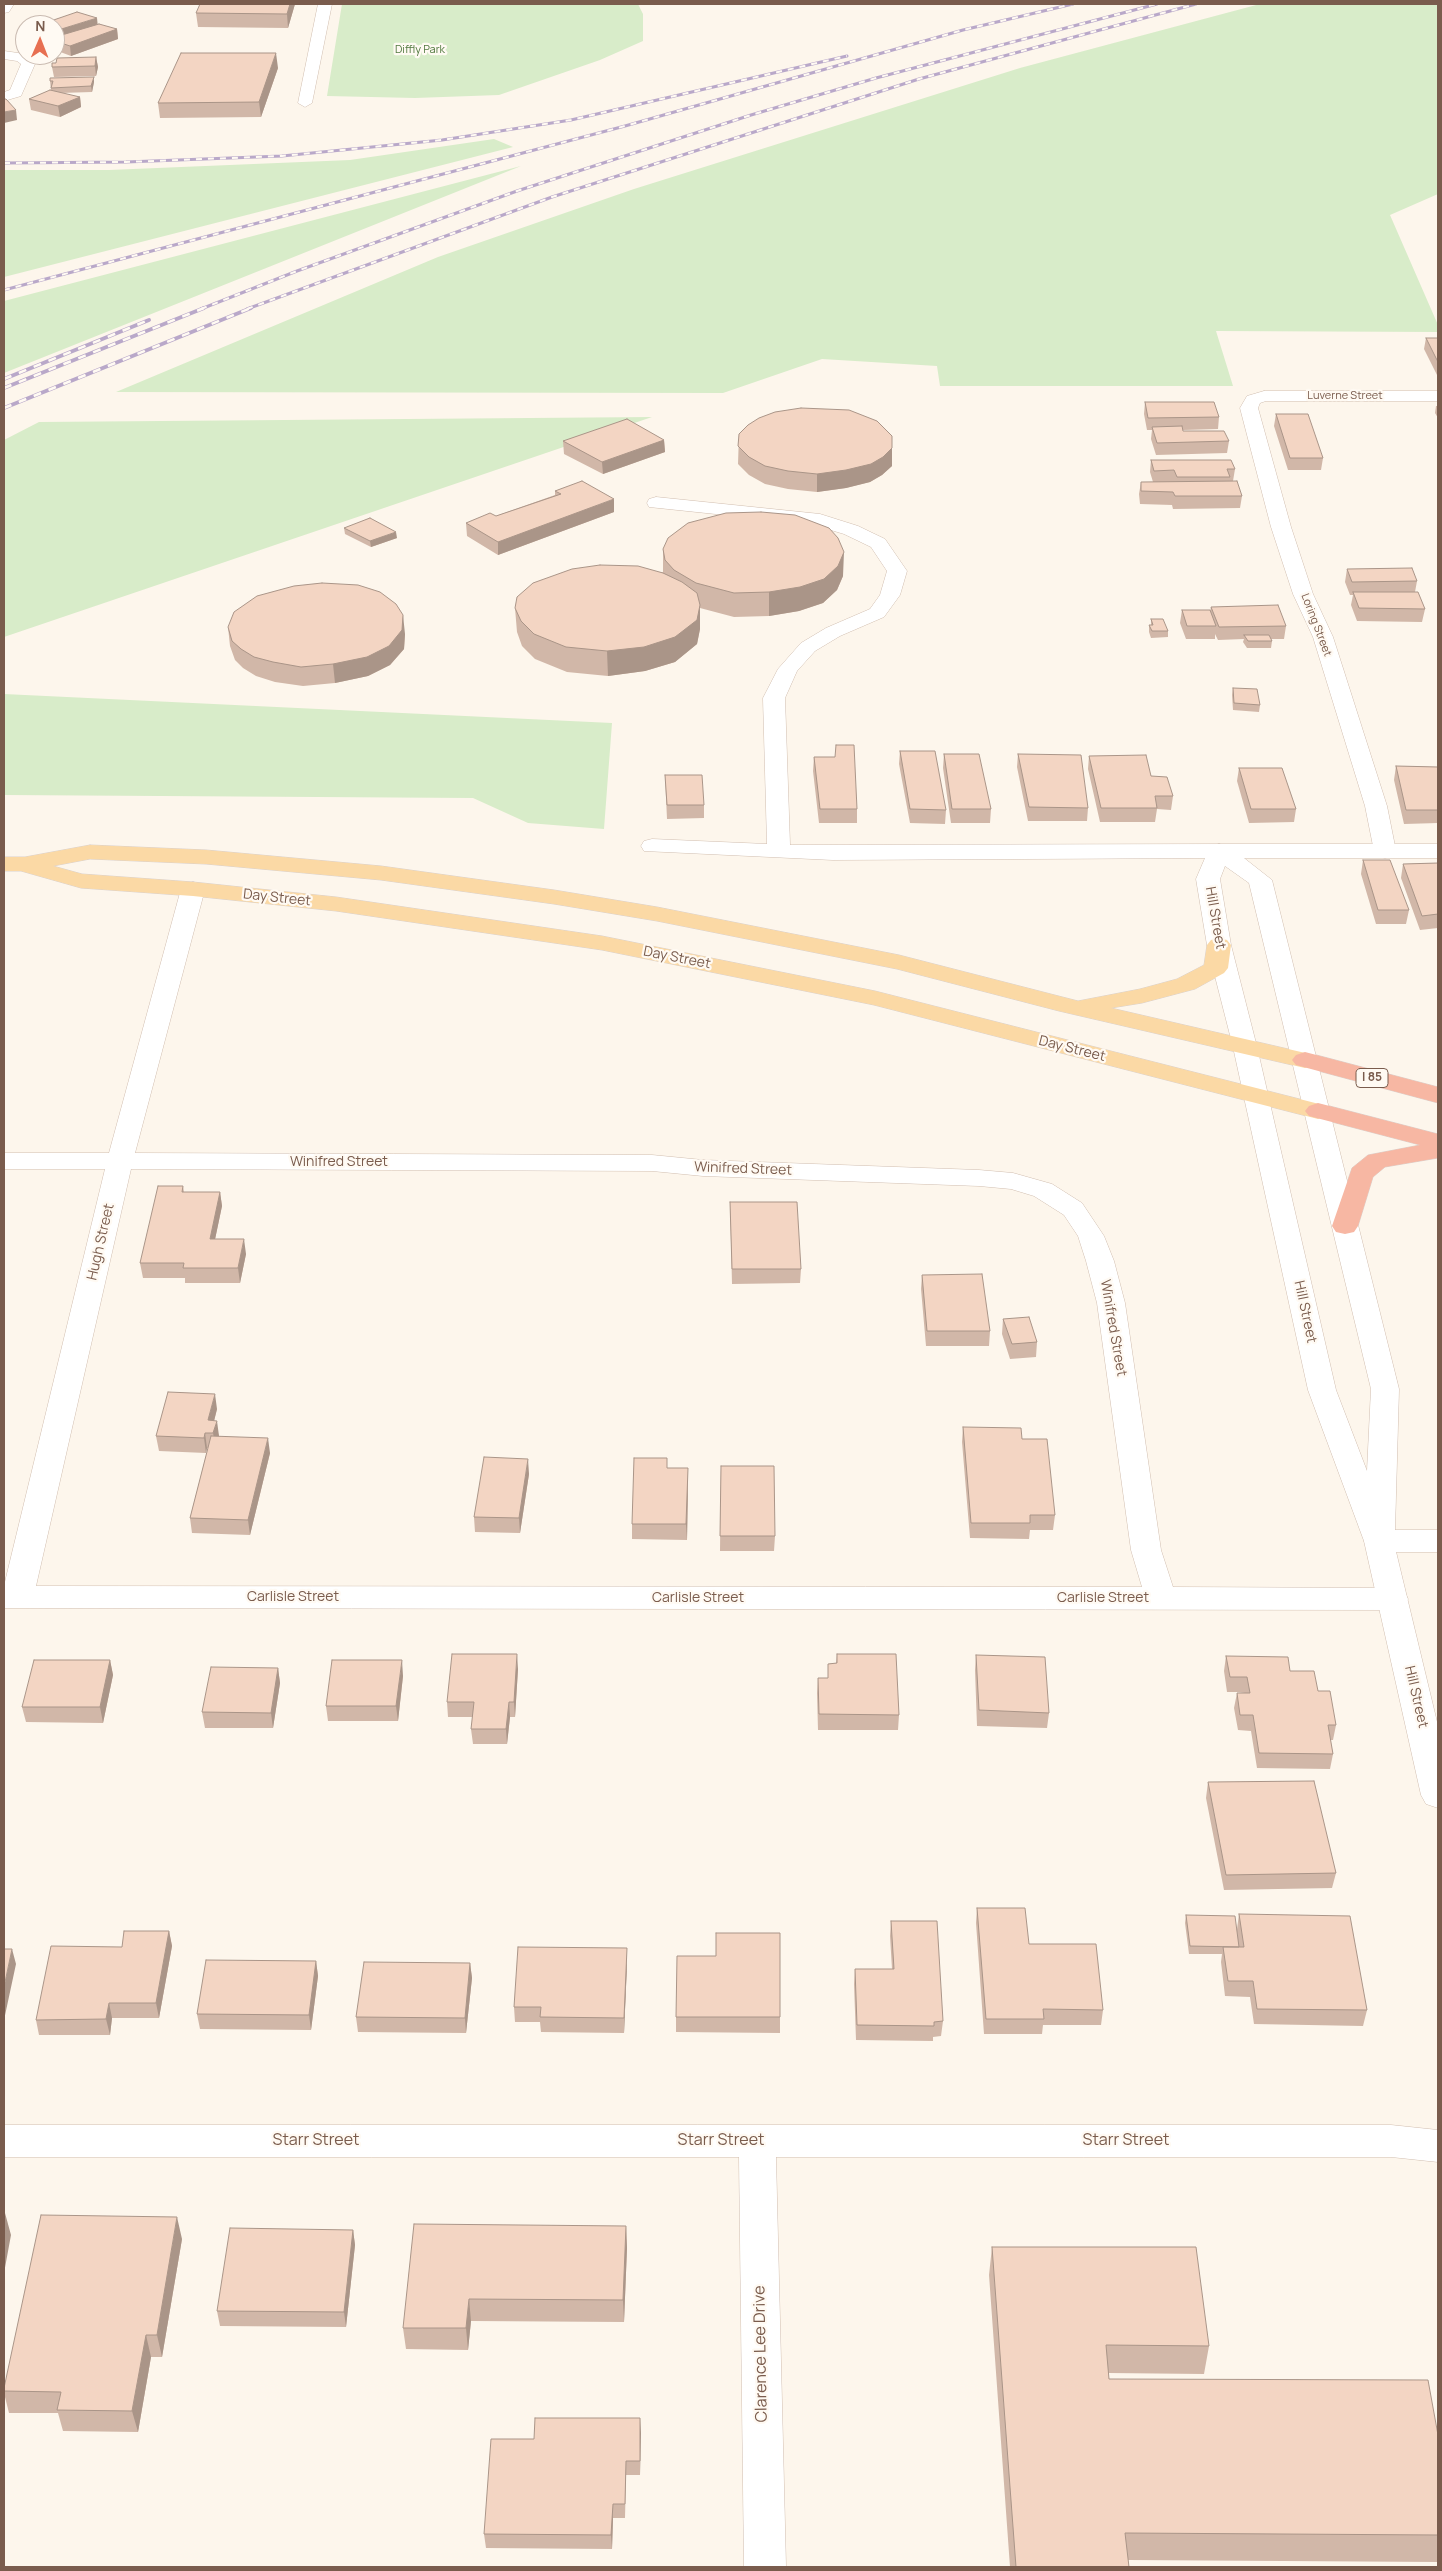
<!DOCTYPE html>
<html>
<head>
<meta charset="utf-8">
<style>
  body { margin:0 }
  #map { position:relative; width:1442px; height:2571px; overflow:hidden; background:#fdf6ec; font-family:Manrope,sans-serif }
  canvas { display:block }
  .frame { position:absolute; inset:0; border:5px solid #7a5c4d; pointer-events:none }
  .north { position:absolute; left:15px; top:15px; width:50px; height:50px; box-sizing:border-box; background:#fffaf3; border:1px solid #cabbb1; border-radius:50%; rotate:1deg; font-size:14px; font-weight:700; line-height:20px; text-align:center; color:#7a5c4d }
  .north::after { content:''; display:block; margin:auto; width:18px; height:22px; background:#e76f51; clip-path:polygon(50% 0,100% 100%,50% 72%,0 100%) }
</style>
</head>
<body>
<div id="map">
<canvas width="1442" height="2571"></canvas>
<div class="frame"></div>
<div class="north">N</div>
</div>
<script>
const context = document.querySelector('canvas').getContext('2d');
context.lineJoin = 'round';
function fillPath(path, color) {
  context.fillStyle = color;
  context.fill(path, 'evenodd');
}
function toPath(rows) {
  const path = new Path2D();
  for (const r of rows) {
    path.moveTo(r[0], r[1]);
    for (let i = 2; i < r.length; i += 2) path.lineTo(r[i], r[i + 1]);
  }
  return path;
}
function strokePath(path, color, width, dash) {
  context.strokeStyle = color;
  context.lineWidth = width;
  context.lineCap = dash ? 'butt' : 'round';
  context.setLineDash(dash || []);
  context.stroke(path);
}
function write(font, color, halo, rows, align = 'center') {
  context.font = font + ' Manrope,sans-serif';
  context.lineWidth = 4.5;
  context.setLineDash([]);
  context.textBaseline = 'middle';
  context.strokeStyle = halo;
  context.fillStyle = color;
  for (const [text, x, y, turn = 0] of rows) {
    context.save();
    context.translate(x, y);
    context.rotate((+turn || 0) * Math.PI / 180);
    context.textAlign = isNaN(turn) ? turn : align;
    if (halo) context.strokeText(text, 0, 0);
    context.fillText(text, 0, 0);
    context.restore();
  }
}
fillPath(toPath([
  [342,4,638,4,643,14,643,41,600,60,499,95,415,98,327,96],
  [1260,4,1438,4,1438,194,1390,215,1438,325,1438,332,1216,331,1233,386,940,386,937,366,822,359,723,393,116,392,438,257,634,189,1020,68],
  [494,139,513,147,4,277,4,170,109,170,350,160],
  [521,166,4,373,4,301],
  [652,417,4,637,4,440,39,422],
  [4,694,612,723,604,829,528,823,473,798,4,795]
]), '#d8ecc9');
const minor = toPath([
  [4,4,14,4,9,12,4,13,4,4],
  [318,4,332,4,312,103,305,107,298,103,318,4],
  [4,51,25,54,32,58,35,64,21,96,4,101,4,92,10,90,21,64,17,61,4,59,4,51],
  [1264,391,1438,391,1438,401,1266,401,1260,403,1258,408,1291,527,1313,594,1333,637,1387,806,1396,851,1393,856,1385,858,1377,856,1374,851,1365,806,1313,637,1293,594,1271,527,1240,408,1247,396,1264,391],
  [656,497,820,514,858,526,885,539,907,571,900,595,884,617,840,636,815,651,797,671,785,698,790,845,1219,844,1227,846,1230,851,1227,856,1219,858,833,860,644,851,641,846,644,841,652,839,767,844,763,698,778,669,801,643,826,628,870,609,880,595,887,571,871,547,844,534,811,524,649,507,647,503,649,499,656,497],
  [193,882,201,884,205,889,135,1153,652,1155,703,1160,979,1170,1013,1173,1052,1184,1082,1203,1104,1236,1114,1261,1125,1303,1161,1550,1173,1587,1393,1588,1404,1591,1408,1599,1404,1607,1393,1610,4,1608,4,1586,105,1169,4,1169,4,1153,109,1153,181,889,185,884,193,882],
  [131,1169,652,1171,703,1176,979,1186,1011,1189,1034,1196,1064,1215,1078,1236,1086,1261,1097,1303,1131,1550,1142,1587,36,1586,131,1169],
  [1379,1530,1438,1530,1438,1552,1379,1552,1368,1549,1364,1541,1368,1533,1379,1530],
  [4,2125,1391,2125,1438,2130,1438,2162,1391,2157,776,2157,786,2567,744,2567,739,2157,4,2157,4,2125]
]);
const tertiary = toPath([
  [1219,844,1438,844,1438,858,1244,858,1272,880,1399,1389,1395,1530,1392,1535,1438,1726,1438,1808,1426,1804,1421,1795,1364,1541,1308,1390,1233,1047,1207,945,1196,879,1208,851,1211,846,1219,844],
  [1225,866,1249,883,1371,1389,1367,1471,1336,1390,1257,1047,1231,945,1220,879,1225,866]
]);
const primary = toPath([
  [90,845,206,850,381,866,554,890,657,907,899,955,1078,1001,1140,989,1177,979,1204,965,1207,945,1211,940,1219,938,1227,940,1231,945,1228,968,1224,973,1195,989,1142,1003,1111,1008,1314,1055,1318,1060,1314,1065,1305,1068,1059,1011,897,969,657,921,554,904,381,880,206,864,90,859,53,866,82,874,193,882,336,897,602,936,875,991,1327,1106,1331,1111,1327,1116,1318,1119,874,1005,602,950,336,911,193,896,81,888,21,871,4,871,4,857,25,857,90,845]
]);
const motorway = toPath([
  [1305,1052,1438,1087,1438,1103,1296,1065,1292,1060,1296,1055,1305,1052],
  [1318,1103,1438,1134,1438,1158,1385,1167,1373,1177,1358,1226,1354,1232,1345,1234,1336,1232,1332,1226,1352,1168,1368,1155,1420,1145,1309,1116,1305,1111,1309,1106,1318,1103]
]);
strokePath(minor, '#d1beb0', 1);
strokePath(tertiary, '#d1beb0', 1);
strokePath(primary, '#dad1cd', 1);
strokePath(motorway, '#dad1cd', 1);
fillPath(minor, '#fff');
fillPath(tertiary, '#fff');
fillPath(primary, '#fbd9a5');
fillPath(motorway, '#f7b7a3');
const railFar1 = toPath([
  [4,163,126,162,282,156,442,140,571,120,847,56],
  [4,290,625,126,963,30,1073,4],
  [201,309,297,271,517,191,751,115,876,78,1157,4],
  [247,309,552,197,919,79,1196,4]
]);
const rail = toPath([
  [4,379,149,320],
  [4,388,204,308],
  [4,408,251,308]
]);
strokePath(railFar1, '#b9a8c9', 3);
strokePath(rail, '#b9a8c9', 4);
strokePath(railFar1, '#fffaf3', 2, [6]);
strokePath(rail, '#fffaf3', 2.5, [8]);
fillPath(toPath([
  [33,4,61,4,60,5,33,5],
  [295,4,288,28,198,27,196,13],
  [55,25,117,29,118,39,71,56,55,50],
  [96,57,98,67,96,76,54,77,52,67,56,63],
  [278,68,261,117,160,118,158,103],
  [50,81,94,82,92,92,60,93,80,97,81,107,60,117,31,110,29,99,51,90],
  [1426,338,1438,338,1438,377,1424,349],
  [1145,402,1219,417,1218,429,1183,430,1183,431,1229,441,1227,453,1156,455,1151,439,1152,430,1147,430,1144,414],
  [1436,406,1438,406,1438,418,1435,413],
  [1276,414,1323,458,1321,470,1288,470,1274,426],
  [739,434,892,466,882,475,870,482,846,488,817,492,788,489,765,484,749,475,738,464],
  [664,440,665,452,603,474,564,454,563,441],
  [1151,460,1235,469,1233,481,1242,496,1240,508,1173,509,1172,505,1140,504,1139,494,1141,482,1153,482,1150,472],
  [555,491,614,512,498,555,467,536,466,523,496,516,555,495],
  [344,528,397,538,371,547,345,534],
  [663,549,843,576,837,590,823,603,799,611,769,616,734,617,700,608,700,629,697,644,675,662,645,671,608,676,567,672,535,659,522,646,517,632,515,608,663,572],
  [1347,569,1417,581,1415,592,1425,609,1422,622,1357,621,1351,605,1353,595,1350,595,1345,582],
  [1211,607,1286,626,1284,639,1271,639,1272,641,1271,648,1247,648,1243,642,1244,639,1218,640,1215,634,1215,639,1186,639,1180,623,1182,610,1210,611],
  [1151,619,1168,631,1168,637,1151,638,1149,632,1149,625,1151,625],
  [228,627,405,634,404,649,390,665,368,676,335,683,303,686,275,682,256,676,243,668,235,660,230,646],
  [1233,688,1260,705,1259,712,1233,710,1232,695],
  [900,751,946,810,945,824,910,823,899,764],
  [944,754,991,809,990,823,951,823,943,768],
  [1018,754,1088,808,1087,821,1028,821,1017,767],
  [1089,756,1151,776,1173,796,1171,810,1157,809,1155,822,1100,822,1088,769],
  [814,757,857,809,857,823,819,823,813,771],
  [1396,766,1438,767,1438,823,1404,824,1394,780],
  [1239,768,1296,809,1294,822,1249,823,1237,781],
  [665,775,704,805,704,818,667,819],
  [1363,860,1409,910,1406,924,1376,924,1361,874],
  [1438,863,1438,928,1420,930,1401,878,1403,864],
  [183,1186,184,1192,220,1192,222,1206,215,1239,246,1254,240,1283,185,1283,185,1278,143,1278,140,1263],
  [730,1202,801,1269,800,1283,732,1284],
  [922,1275,990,1331,989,1346,926,1346,921,1289],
  [1003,1319,1037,1342,1036,1357,1010,1359,1002,1334],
  [217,1409,214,1421,219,1436,270,1453,250,1535,192,1533,190,1518,208,1448,207,1448,206,1453,159,1451,156,1436],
  [963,1427,1022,1439,1055,1515,1053,1530,1030,1530,1029,1539,970,1538,962,1442],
  [721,1466,775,1536,774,1551,720,1551],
  [667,1468,688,1483,687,1540,632,1539,632,1524],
  [529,1474,520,1533,475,1532,474,1517],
  [837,1654,899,1715,898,1730,818,1730,817,1693,818,1678,828,1678,828,1664,836,1663],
  [976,1655,1049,1713,1047,1728,977,1726,975,1670],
  [1226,1656,1290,1671,1318,1691,1336,1725,1333,1740,1330,1740,1333,1754,1330,1769,1257,1768,1251,1731,1238,1730,1234,1708,1237,1693,1245,1692,1227,1692,1224,1671],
  [110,1660,113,1675,103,1723,26,1722,22,1707],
  [278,1668,280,1683,273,1728,205,1728,202,1712],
  [518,1669,515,1717,510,1717,507,1744,473,1744,471,1729,473,1717,448,1717,447,1702],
  [403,1676,398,1721,328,1721,326,1706],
  [1208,1782,1336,1873,1332,1888,1224,1890,1206,1798],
  [977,1908,1029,1944,1103,2010,1101,2025,1043,2025,1042,2034,984,2034,976,1923],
  [1239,1914,1367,2010,1363,2026,1254,2024,1250,1997,1225,1996,1221,1962,1222,1954,1189,1954,1185,1923,1186,1915,1237,1929],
  [891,1921,943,2021,941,2036,933,2037,933,2041,856,2040,854,1984,855,1969,892,1969,890,1936],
  [169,1931,172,1946,159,2018,112,2018,110,2035,39,2035,36,2020,122,1947],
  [316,1961,318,1976,311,2030,200,2029,197,2014],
  [470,1963,472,1978,466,2033,358,2032,356,2017],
  [627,1964,624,2033,541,2032,540,2022,515,2022,514,2007],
  [676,2017,780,2017,780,2033,676,2032],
  [626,2226,627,2248,624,2322,471,2321,468,2350,406,2349,403,2328],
  [353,2230,355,2245,346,2327,220,2326,217,2311],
  [182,2239,162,2357,151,2357,138,2432,63,2431,58,2413,9,2413,4,2393,4,2388],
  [992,2247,1209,2346,1204,2374,1108,2373,1109,2379,1438,2435,1438,2562,1128,2560,1129,2567,1010,2567,989,2275],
  [640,2418,640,2475,626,2475,625,2518,613,2518,612,2549,486,2548,484,2534,534,2439]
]), '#d1b7a8');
fillPath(toPath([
  [290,4,295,4,288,28,287,14],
  [97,18,98,28,55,41,55,31],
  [117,29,118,39,71,56,70,46],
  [276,53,278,68,261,117,259,102],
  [96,57,98,67,96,76,95,66],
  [94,77,94,82,92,92,91,86],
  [80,97,81,107,60,117,58,106],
  [16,110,17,120,4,123,4,112],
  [664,440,665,452,603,474,602,462],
  [892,448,892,466,882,475,870,482,846,488,817,492,817,474],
  [614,499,614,512,498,555,498,542],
  [396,532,397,538,371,547,370,541],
  [844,552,843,576,837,590,823,603,799,611,769,616,769,592],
  [700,605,700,629,697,644,675,662,645,671,608,676,607,651],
  [403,615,405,634,404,649,390,665,368,676,335,683,333,664],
  [220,1192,222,1206,212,1254,210,1239],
  [244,1239,246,1254,240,1283,238,1268],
  [215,1394,217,1409,211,1433,208,1420],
  [217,1421,219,1436,216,1448,213,1433],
  [205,1433,207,1448,206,1453,204,1438],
  [268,1438,270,1453,250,1535,248,1520],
  [528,1459,529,1474,520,1533,519,1518],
  [688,1468,688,1483,687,1540,686,1524],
  [517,1654,518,1669,515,1717,514,1702],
  [110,1660,113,1675,103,1723,100,1707],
  [402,1660,403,1676,398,1721,396,1706],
  [278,1668,280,1683,273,1728,271,1713],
  [509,1702,510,1717,507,1744,506,1729],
  [169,1931,172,1946,159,2018,156,2003],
  [627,1948,627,1964,624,2033,624,2018],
  [12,1949,16,1964,4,2020,4,1987],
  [316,1961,318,1976,311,2030,309,2015],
  [470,1963,472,1978,466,2033,465,2018],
  [109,2003,112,2018,110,2035,106,2019],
  [5,2213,11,2235,4,2273,4,2220],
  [177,2217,182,2239,162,2357,157,2335],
  [626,2226,627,2248,624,2322,623,2300],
  [353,2230,355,2245,346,2327,344,2312],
  [469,2299,471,2321,468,2350,466,2328],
  [146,2335,151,2357,138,2432,132,2411],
  [640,2418,641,2433,640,2475],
  [613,2504,613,2518,612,2549,611,2535]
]), '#aa9588');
const building = toPath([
  [200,4,290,4,287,14,196,13,200,4],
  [77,12,97,18,55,31,55,25,39,25,77,12],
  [99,24,117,29,70,46,55,41,55,37,99,24],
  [181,53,276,53,259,102,158,103,181,53],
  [96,57,95,66,52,67,52,63,56,63,57,58,96,57],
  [94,77,91,86,51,88,53,81,50,81,50,78,94,77],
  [50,90,80,97,58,106,29,99,50,90],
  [4,99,6,99,16,110,4,112,4,99],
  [1426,338,1438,338,1438,362,1426,338],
  [1145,402,1214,402,1219,417,1148,418,1145,402],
  [801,408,849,410,877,421,892,436,892,448,883,457,871,464,846,470,817,474,788,471,765,466,749,457,738,446,739,434,748,425,759,418,775,412,801,408],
  [1276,414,1308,414,1323,458,1290,458,1276,414],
  [627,419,664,440,602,462,563,441,627,419],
  [1182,426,1183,431,1224,431,1229,441,1157,443,1152,427,1182,426],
  [1151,460,1231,460,1235,469,1227,469,1230,477,1177,477,1174,470,1154,471,1151,460],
  [582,481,614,499,498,542,466,523,490,513,496,516,561,494,555,491,582,481],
  [1237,481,1242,496,1175,496,1173,492,1141,491,1141,482,1237,481],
  [761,512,795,515,829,528,838,538,844,552,838,566,824,579,800,587,769,592,734,593,696,583,674,570,665,560,663,549,668,538,688,523,726,513,761,512],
  [370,518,396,532,370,541,344,528,370,518],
  [600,565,638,566,663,573,682,582,697,593,700,605,697,620,675,637,644,647,607,651,566,647,534,634,521,621,515,608,517,597,533,583,572,569,600,565],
  [1412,568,1417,581,1352,582,1347,569,1412,568],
  [322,583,358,585,380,592,396,604,403,615,402,630,389,646,367,657,333,664,301,667,273,662,254,657,241,649,232,641,228,627,234,612,257,596,294,586,322,583],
  [1353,592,1418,592,1425,609,1359,608,1353,592],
  [1278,605,1286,626,1219,627,1211,607,1278,605],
  [1182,610,1210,610,1216,626,1187,626,1182,610],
  [1151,619,1163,619,1168,631,1152,631,1149,625,1153,625,1151,619],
  [1244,635,1269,635,1272,641,1248,641,1244,635],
  [1233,688,1257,689,1260,705,1234,703,1233,688],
  [836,745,854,745,857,809,820,809,814,757,835,757,836,745],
  [900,751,935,751,946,810,910,809,900,751],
  [944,754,979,754,991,809,952,809,944,754],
  [1018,754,1081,755,1088,808,1029,807,1018,754],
  [1146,755,1151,776,1167,777,1173,796,1155,796,1157,808,1101,808,1089,756,1146,755],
  [1396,766,1438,767,1438,810,1406,810,1396,766],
  [1239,768,1282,768,1296,809,1251,809,1239,768],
  [665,775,702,775,704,805,667,805,665,775],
  [1363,860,1390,860,1409,910,1378,910,1363,860],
  [1438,863,1438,914,1422,916,1403,864,1438,863],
  [158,1186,183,1186,182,1192,220,1192,210,1239,244,1239,238,1268,183,1268,184,1263,140,1263,158,1186],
  [730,1202,797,1202,801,1269,732,1269,730,1202],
  [982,1274,990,1331,927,1331,922,1275,982,1274],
  [1029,1317,1037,1342,1012,1344,1003,1319,1029,1317],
  [168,1392,215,1394,208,1420,217,1421,213,1433,205,1433,204,1438,156,1436,168,1392],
  [963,1427,1021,1428,1022,1439,1047,1439,1055,1515,1030,1515,1030,1523,971,1523,963,1427],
  [211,1436,268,1438,248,1520,190,1518,211,1436],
  [484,1457,528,1459,519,1518,474,1517,484,1457],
  [634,1458,667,1458,667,1468,688,1468,686,1524,632,1524,634,1458],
  [721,1466,774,1466,775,1536,720,1536,721,1466],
  [452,1654,517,1654,514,1702,509,1702,506,1729,471,1729,474,1702,447,1702,452,1654],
  [837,1654,896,1654,899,1715,819,1714,818,1678,828,1678,828,1664,837,1663,837,1654],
  [976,1655,1045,1657,1049,1713,979,1710,976,1655],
  [1226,1656,1288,1657,1290,1671,1314,1671,1318,1691,1330,1691,1336,1725,1328,1725,1333,1754,1259,1753,1253,1715,1240,1715,1237,1693,1250,1693,1247,1677,1230,1677,1226,1656],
  [34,1660,110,1660,100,1707,22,1707,34,1660],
  [332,1660,402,1660,396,1706,326,1706,332,1660],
  [211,1667,278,1668,271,1713,202,1712,211,1667],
  [1314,1781,1336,1873,1226,1875,1208,1782,1314,1781],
  [977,1908,1025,1908,1029,1944,1096,1944,1103,2010,1043,2009,1044,2019,986,2019,977,1908],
  [1239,1914,1350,1916,1367,2010,1257,2009,1253,1981,1228,1981,1223,1947,1244,1947,1239,1914],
  [1186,1915,1235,1916,1239,1947,1190,1946,1186,1915],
  [891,1921,937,1921,943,2021,934,2022,934,2026,857,2025,855,1969,894,1969,891,1921],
  [124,1931,169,1931,156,2003,109,2003,106,2019,36,2020,51,1946,122,1947,124,1931],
  [716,1933,780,1933,780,2017,676,2017,677,1956,716,1956,716,1933],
  [518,1947,627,1948,624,2018,540,2017,541,2007,514,2007,518,1947],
  [4,1949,12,1949,4,1987,4,1949],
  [206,1960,316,1961,309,2015,197,2014,206,1960],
  [364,1962,470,1963,465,2018,356,2017,364,1962],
  [41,2215,177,2217,157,2335,146,2335,132,2411,57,2410,61,2392,4,2391,4,2388,41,2215],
  [414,2224,626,2226,623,2300,469,2299,466,2328,403,2328,414,2224],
  [230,2228,353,2230,344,2312,217,2311,230,2228],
  [992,2247,1196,2247,1209,2346,1106,2345,1109,2379,1428,2380,1438,2435,1438,2535,1125,2533,1129,2567,1016,2567,992,2247],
  [535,2418,640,2418,640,2461,626,2461,625,2504,613,2504,611,2535,484,2534,491,2439,534,2439,535,2418]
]);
fillPath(building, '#f3d5c3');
strokePath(building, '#aa9588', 1);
write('11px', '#537a41', '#fffaf3', [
  ["Diffly Park",420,50]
]);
write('11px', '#7a5c4d', '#fffaf3', [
  ["Luverne Street",1345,396],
  ["Loring Street",1316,625,69]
]);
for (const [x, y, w] of [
  [1372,1078,32]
]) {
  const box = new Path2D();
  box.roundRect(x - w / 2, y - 9.5, w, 19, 4);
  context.fillStyle = '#fffaf3';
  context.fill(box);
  strokePath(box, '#7a5c4d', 1);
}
write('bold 12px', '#7a5c4d', null, [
  ["I 85",1372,1078]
]);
write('14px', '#7a5c4d', '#fffaf3', [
  ["Day Street",277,898,6],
  ["Hill Street",1215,918,80],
  ["Day Street",677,958,11],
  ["Day Street",1072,1049,14],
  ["Winifred Street",339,1162],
  ["Winifred Street",743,1169,2],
  ["Hugh Street",101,1242,-77],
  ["Hill Street",1305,1312,78],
  ["Winifred Street",1113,1328,80],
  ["Carlisle Street",293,1597],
  ["Carlisle Street",698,1598],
  ["Carlisle Street",1103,1598],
  ["Hill Street",1416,1697,77]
]);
write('16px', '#7a5c4d', '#fffaf3', [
  ["Starr Street",316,2141],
  ["Starr Street",721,2141],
  ["Starr Street",1126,2141],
  ["Clarence Lee Drive",761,2354,-91]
]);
</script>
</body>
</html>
